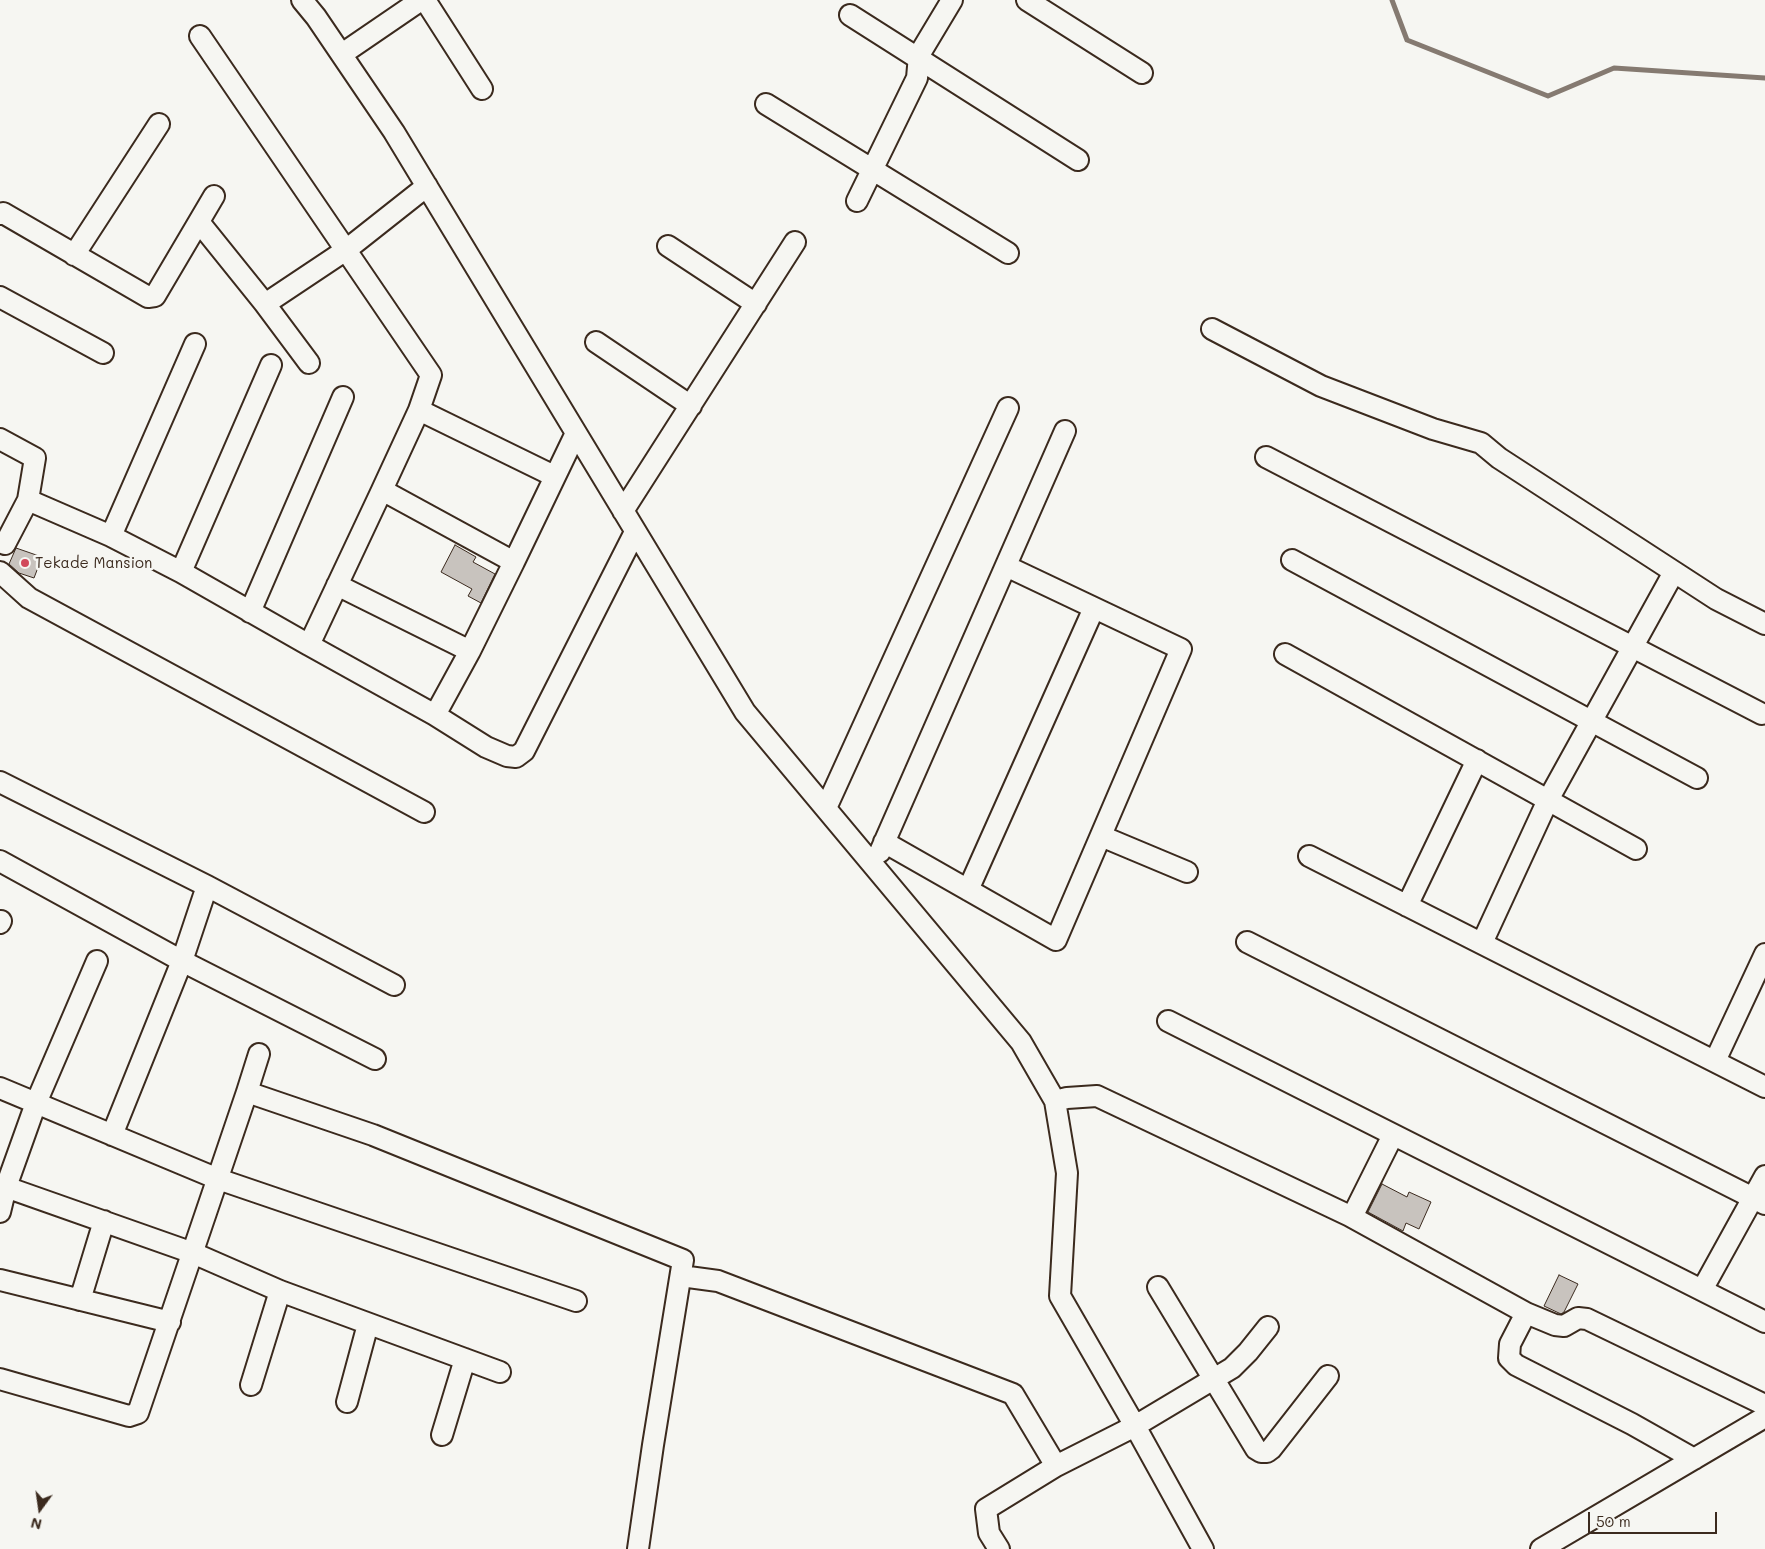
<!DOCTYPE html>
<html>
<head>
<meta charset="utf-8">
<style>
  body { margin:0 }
  #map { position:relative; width:1765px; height:1549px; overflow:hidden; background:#f6f6f2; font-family:Mali,sans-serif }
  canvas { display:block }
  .north { position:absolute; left:15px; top:1484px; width:50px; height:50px; -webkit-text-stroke:4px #f6f6f2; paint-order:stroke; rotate:194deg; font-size:14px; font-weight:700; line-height:20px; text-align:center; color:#3b2a1e }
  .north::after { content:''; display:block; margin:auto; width:18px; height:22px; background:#3b2a1e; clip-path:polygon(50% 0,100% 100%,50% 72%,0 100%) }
  .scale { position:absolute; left:1588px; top:1512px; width:129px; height:22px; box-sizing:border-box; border:2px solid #3b2a1e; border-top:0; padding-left:6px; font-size:15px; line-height:18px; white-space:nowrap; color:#3b2a1e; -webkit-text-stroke:4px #f6f6f2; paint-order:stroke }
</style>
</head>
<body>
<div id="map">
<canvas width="1765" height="1549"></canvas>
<div class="north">N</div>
<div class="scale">50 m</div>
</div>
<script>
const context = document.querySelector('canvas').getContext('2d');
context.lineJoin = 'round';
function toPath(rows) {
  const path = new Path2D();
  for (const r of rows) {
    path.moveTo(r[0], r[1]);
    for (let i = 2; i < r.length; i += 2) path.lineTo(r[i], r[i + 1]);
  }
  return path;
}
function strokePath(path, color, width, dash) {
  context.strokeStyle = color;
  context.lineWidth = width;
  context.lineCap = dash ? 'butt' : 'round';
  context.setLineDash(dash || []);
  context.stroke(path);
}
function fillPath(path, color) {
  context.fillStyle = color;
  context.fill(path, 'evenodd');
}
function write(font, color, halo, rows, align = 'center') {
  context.font = font + ' Mali,sans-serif';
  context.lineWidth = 5;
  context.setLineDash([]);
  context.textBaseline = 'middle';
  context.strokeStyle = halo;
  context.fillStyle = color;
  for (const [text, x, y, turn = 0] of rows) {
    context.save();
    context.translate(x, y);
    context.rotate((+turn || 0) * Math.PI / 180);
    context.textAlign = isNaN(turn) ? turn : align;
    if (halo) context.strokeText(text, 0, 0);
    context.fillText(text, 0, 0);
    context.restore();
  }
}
strokePath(toPath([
  [1392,0,1407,40,1548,96,1614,68,1765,78]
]), '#857a71', 5);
const building = toPath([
  [455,545,476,557,473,562,495,574,481,603,468,596,472,589,441,572,455,545],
  [16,548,42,557,34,578,19,573,9,564,16,548],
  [1382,1184,1407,1197,1409,1192,1431,1202,1419,1229,1406,1223,1403,1231,1368,1212,1382,1184],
  [1559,1275,1578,1284,1564,1312,1561,1314,1544,1306,1559,1275]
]);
fillPath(building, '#c8c3be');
strokePath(building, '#3b2a1e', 1);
const minor = toPath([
  [302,0,316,17,394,132,745,712,1021,1042,1055,1101,1067,1173,1060,1296,1135,1426,1203,1549],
  [425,0,482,89],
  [1027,0,1142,73],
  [850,15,1078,160],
  [200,36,431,375,419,410,554,476],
  [342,54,421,0],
  [766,104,1008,253],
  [857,201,917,78,919,55,952,0],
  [0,214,3,213,148,297,155,296,214,196],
  [199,222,265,304,309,363],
  [668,246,756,304],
  [74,255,159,124],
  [0,297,103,353],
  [265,304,346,250,427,186],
  [1212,329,1321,386,1433,429,1481,443,1499,458,1716,599,1765,624],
  [596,342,691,406],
  [0,439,35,458,28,500,111,536,181,572,309,645,382,490,514,562,470,651,435,715,486,747,507,756,516,757,524,751,635,532],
  [1266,457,1762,714],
  [382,490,419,410],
  [623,511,795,242],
  [111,536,195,344],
  [0,542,5,544,28,500],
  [1292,560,1697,778],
  [514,562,576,433],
  [0,572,29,598,424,812],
  [181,572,271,365],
  [337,585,470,651],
  [250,612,343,397],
  [309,645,435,715],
  [1285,654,1636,849],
  [0,782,207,886,394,985],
  [826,808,1008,408],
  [1101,836,1187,872],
  [884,842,1056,940,1181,649,1006,566],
  [880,852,1065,431],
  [1309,856,1765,1087],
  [0,861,182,961,112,1135],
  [207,886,182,961,375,1059],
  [968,890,1094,608],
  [1407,906,1477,760],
  [0,923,1,921],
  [1247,942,1765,1204],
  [1482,943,1548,800,1674,572],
  [1168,1021,1765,1322],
  [1715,1061,1765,954],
  [0,1088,218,1179,576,1301],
  [247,1092,373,1135,683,1260,653,1445,638,1549],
  [1055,1101,1067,1098,1097,1096,1350,1216,1526,1313,1555,1325,1564,1326,1578,1318,1587,1319,1765,1405],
  [0,1185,193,1253,280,1291,500,1372],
  [0,1212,6,1187,36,1103,97,961],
  [1352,1217,1393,1135],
  [681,1276,718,1281,1013,1394,1056,1466],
  [0,1280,170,1322],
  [1158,1287,1256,1449,1261,1452,1267,1452,1271,1449,1328,1376],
  [1702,1290,1765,1176],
  [80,1300,104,1221],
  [1526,1313,1510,1344,1509,1358,1516,1365,1632,1424,1694,1459],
  [0,1379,129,1416,138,1413,247,1092,259,1054],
  [251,1385,280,1291],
  [347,1402,368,1324],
  [442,1435,465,1359],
  [999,1549,989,1533,986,1509,1056,1466,1135,1426,1232,1368,1248,1352,1268,1327],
  [1541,1549,1765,1417]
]);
strokePath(minor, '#3b2a1e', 24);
strokePath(minor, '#f6f6f2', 20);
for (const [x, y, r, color] of [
  [25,563,5,"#d1495b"]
]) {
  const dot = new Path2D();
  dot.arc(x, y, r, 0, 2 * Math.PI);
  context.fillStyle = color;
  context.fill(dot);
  strokePath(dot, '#f6f6f2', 2);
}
write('15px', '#3b2a1e', '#f6f6f2', [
  ["Tekade Mansion",35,563]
], 'left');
</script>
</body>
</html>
